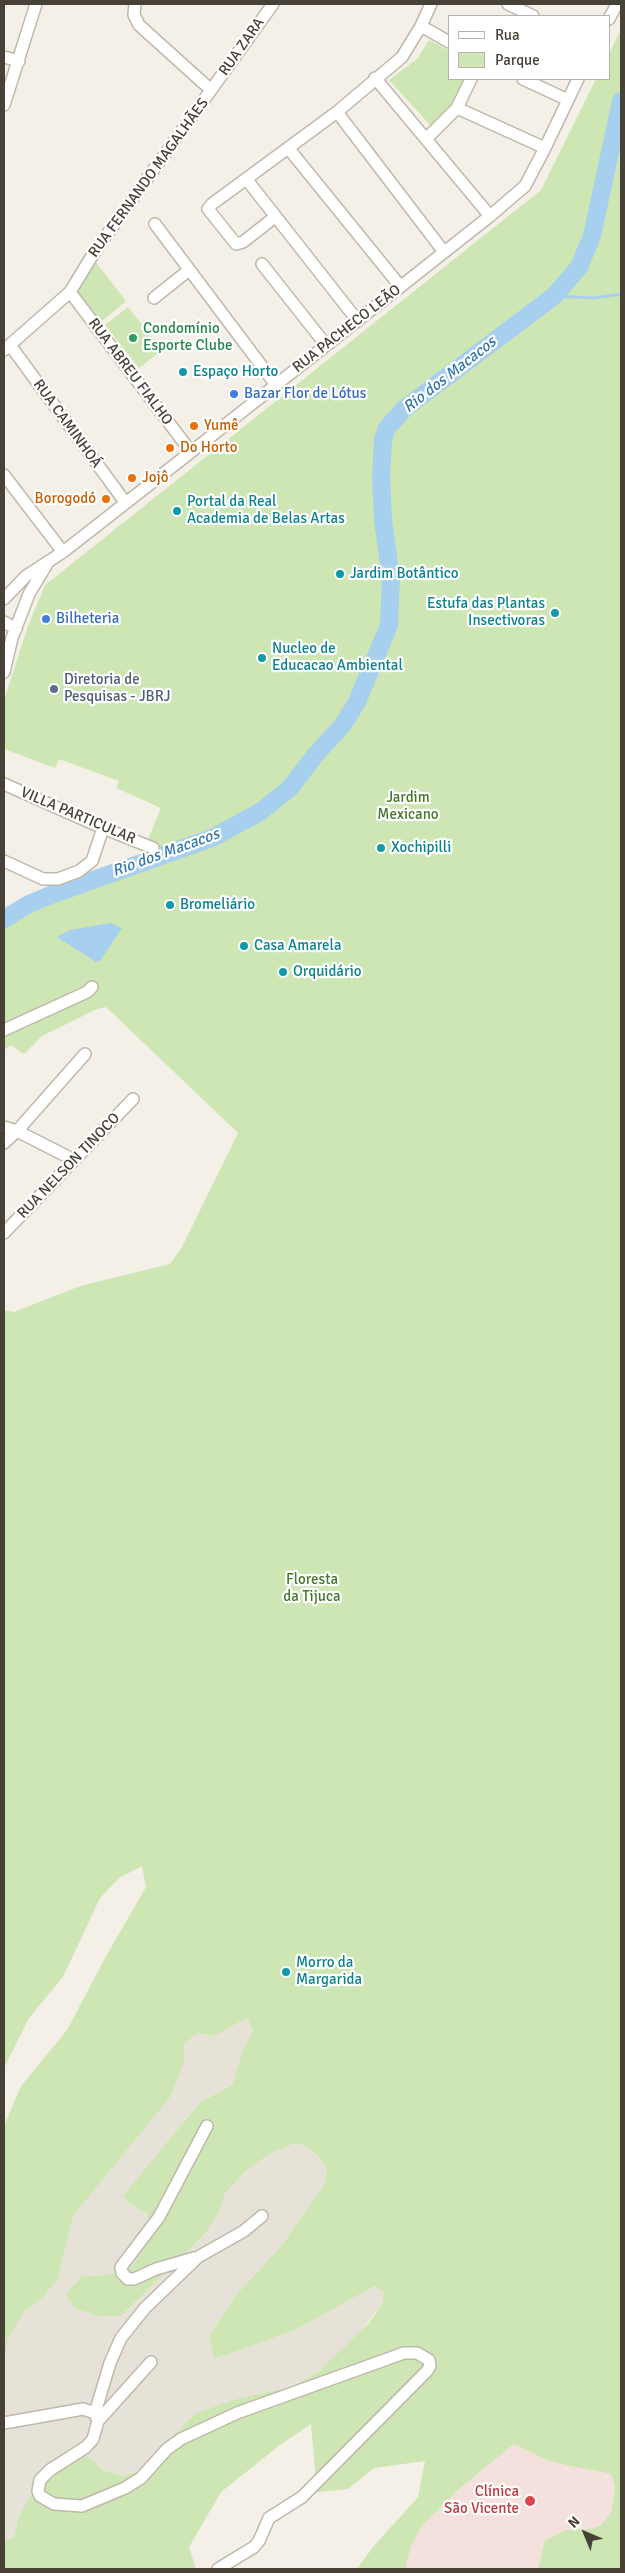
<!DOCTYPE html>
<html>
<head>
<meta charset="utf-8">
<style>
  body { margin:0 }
  #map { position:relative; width:625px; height:2573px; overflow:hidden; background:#f4f0e8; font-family:Signika,sans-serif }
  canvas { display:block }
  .frame { position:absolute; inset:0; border:5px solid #474137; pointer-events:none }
  .legend { position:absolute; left:448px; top:15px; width:162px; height:65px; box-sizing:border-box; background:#fff; border:1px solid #b5b3af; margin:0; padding:6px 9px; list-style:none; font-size:15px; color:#474137 }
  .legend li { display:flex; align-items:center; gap:10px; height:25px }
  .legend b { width:25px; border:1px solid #b5b3af }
  .north { position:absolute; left:560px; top:2508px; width:50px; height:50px; -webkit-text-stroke:4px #fff; paint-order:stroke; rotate:315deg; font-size:14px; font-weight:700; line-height:20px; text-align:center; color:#474137 }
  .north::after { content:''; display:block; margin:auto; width:18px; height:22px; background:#474137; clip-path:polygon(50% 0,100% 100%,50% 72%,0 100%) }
</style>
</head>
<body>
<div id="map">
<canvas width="625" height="2573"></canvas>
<div class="frame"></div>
<ul class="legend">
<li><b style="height:6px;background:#fff"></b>Rua</li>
<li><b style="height:14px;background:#cee6b3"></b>Parque</li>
</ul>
<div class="north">N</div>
</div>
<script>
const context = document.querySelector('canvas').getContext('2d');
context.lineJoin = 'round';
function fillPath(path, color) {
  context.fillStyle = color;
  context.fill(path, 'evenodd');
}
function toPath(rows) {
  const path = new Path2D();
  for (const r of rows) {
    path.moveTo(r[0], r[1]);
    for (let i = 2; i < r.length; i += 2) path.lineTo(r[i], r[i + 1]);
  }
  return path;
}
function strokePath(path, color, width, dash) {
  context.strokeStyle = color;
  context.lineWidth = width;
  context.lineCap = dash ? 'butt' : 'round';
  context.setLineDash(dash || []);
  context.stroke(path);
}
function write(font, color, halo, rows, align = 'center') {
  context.font = font + ' Signika,sans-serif';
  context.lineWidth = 4.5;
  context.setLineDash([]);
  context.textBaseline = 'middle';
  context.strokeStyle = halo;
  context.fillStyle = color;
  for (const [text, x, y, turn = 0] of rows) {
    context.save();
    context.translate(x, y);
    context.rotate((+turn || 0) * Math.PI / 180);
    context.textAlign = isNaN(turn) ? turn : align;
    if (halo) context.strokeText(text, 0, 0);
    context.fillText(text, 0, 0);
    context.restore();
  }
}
fillPath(toPath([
  [247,2018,253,2031,243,2050,232,2085,199,2102,175,2133,130,2204,148,2214,148,2241,132,2267,107,2275,83,2276,121,2316,205,2234,219,2212,225,2193,247,2170,271,2153,293,2144,304,2145,317,2155,327,2167,324,2185,282,2245,237,2294,209,2335,214,2357,229,2354,295,2330,375,2286,384,2292,382,2304,357,2336,318,2372,294,2386,232,2400,196,2413,156,2452,147,2467,123,2476,103,2470,91,2458,19,2516,14,2537,4,2541,4,2363,8,2339,24,2312,44,2296,58,2279,73,2216,154,2116,184,2063,184,2044,198,2033,215,2036]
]), '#e7e2d7');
fillPath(toPath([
  [514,2444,551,2462,611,2474,615,2487,611,2513,601,2525,590,2529,566,2530,545,2540,538,2569,407,2569,406,2564,412,2544,421,2527,459,2489]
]), '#f4e0dc');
fillPath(toPath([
  [621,29,621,2569,538,2569,545,2540,566,2530,590,2529,601,2525,611,2513,615,2487,611,2474,551,2462,514,2444,459,2489,421,2527,412,2544,406,2564,407,2569,357,2569,373,2547,418,2497,425,2461,374,2468,348,2489,317,2492,311,2424,280,2445,221,2492,189,2547,196,2569,4,2569,4,2541,14,2537,19,2516,33,2492,76,2453,91,2458,103,2470,123,2476,147,2468,156,2452,196,2413,232,2400,294,2386,318,2372,369,2323,382,2304,384,2292,375,2286,295,2330,229,2354,214,2358,209,2336,237,2294,282,2245,324,2185,327,2167,317,2155,304,2145,293,2144,271,2153,247,2170,225,2193,219,2212,205,2234,121,2316,100,2316,76,2309,65,2294,83,2276,107,2275,132,2267,148,2241,148,2214,130,2204,123,2196,200,2102,232,2085,243,2050,253,2031,247,2018,215,2036,198,2033,184,2044,184,2063,170,2097,73,2216,58,2279,44,2296,24,2312,8,2339,4,2363,4,2126,21,2086,67,2030,105,1958,146,1887,142,1866,119,1878,100,1898,63,1977,29,2018,4,2068,4,1310,14,1312,80,1286,170,1264,182,1247,238,1133,106,1007,97,1009,42,1036,25,1053,22,1053,11,1045,4,1050,4,922,135,871,161,808,116,788,119,781,59,759,55,768,4,749,4,700,28,626,45,585,541,190,596,79,609,79,609,54],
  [429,40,449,51,449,79,467,79,454,106,431,126,389,80,417,59],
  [95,261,126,301,101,322,78,292],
  [128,307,162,350,139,368,105,325]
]), '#cee6b3');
fillPath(toPath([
  [111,923,122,928,100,961,96,962,57,937,70,930]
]), '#a7cfee');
strokePath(toPath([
  [554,296,594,298,621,294]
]), '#a7cfee', 3);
strokePath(toPath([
  [4,919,29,904,48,896,212,838,260,812,290,788,316,754,342,726,357,702,389,625,391,578,383,520,381,477,383,439,387,428,404,409,554,296,579,267,592,236,621,101]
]), '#a7cfee', 18);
const minor = toPath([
  [135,4,134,15,139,25,211,90],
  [508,4,533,16],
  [609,19,617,4],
  [421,26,431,4],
  [4,57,19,61],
  [375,78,490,216],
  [523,79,568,100],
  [4,105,36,4],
  [457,108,545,148],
  [337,112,444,252],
  [426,139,457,108,471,79],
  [289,149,400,286],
  [247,180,357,320],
  [275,217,243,242,236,244,208,209,212,204,337,112,402,57,421,26,449,42],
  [155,224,276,385],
  [262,264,326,345],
  [70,292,191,452],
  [154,298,189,270],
  [10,345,125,502],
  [4,350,70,292,95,251,273,4],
  [4,475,63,552],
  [4,599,26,576,63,552,191,452,490,216,525,186,545,148,578,79],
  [4,622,16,629],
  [4,672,12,638,29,594,47,564],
  [4,784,103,828,153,848],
  [4,861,43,879,58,879,79,871,92,861,103,828],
  [4,1030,87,992,92,987],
  [4,1127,17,1131,74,1160],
  [4,1143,17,1131,85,1054],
  [4,1233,133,1099],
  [194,2258,156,2269,134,2279,128,2279,122,2273,121,2267,159,2217,207,2126],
  [95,2413,110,2363,121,2338,145,2308,198,2257,244,2231,262,2216],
  [98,2421,151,2362],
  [4,2423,83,2409,95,2413,98,2421,93,2439,86,2447,50,2470,40,2480,38,2491,40,2496,54,2504,82,2506,125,2488,141,2478,167,2449,181,2439,237,2413,404,2353,417,2353,429,2360,430,2366,427,2371,302,2497,269,2518,259,2541,254,2547,218,2569]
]);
strokePath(minor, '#bfb8ab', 14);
strokePath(minor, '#fff', 11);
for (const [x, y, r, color] of [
  [133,338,5,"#2e9e5b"],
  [183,372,5,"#0f9aa8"],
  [234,394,5,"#3f7fe0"],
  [194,426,5,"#e8710a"],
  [170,448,5,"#e8710a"],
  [132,478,5,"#e8710a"],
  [106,499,5,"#e8710a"],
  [177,511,5,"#0f9aa8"],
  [340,574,5,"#0f9aa8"],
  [555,613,5,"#0f9aa8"],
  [46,619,5,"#3f7fe0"],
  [262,658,5,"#0f9aa8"],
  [54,689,5,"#5c6f8a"],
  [381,848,5,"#0f9aa8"],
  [170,905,5,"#0f9aa8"],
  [244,946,5,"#0f9aa8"],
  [283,972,5,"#0f9aa8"],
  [286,1972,5,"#0f9aa8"],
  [530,2501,6,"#e0444e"]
]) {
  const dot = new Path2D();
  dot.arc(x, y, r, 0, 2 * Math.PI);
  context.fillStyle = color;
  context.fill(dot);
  strokePath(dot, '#fff', 2);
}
write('15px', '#474137', '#fff', [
  ["RUA ZARA",242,47,-55],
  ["RUA FERNANDO MAGALHÃES",149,178,-54],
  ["RUA PACHECO LEÃO",347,329,-38],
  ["RUA ABREU FIALHO",130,372,53],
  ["RUA CAMINHOÁ",67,424,54],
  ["VILLA PARTICULAR",78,816,23],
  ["RUA NELSON TINOCO",69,1166,-46]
]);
write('15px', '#27864d', '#fff', [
  ["Condomínio",143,329],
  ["Esporte Clube",143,346]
], 'left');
write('15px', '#0d838f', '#fff', [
  ["Espaço Horto",193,372],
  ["Portal da Real",187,502],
  ["Academia de Belas Artas",187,519],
  ["Jardim Botântico",350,574],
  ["Estufa das Plantas",545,604,"right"],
  ["Insectivoras",545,621,"right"],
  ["Nucleo de",272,649],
  ["Educacao Ambiental",272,666],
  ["Xochipilli",391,848],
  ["Bromeliário",180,905],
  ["Casa Amarela",254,946],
  ["Orquidário",293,972],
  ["Morro da",296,1963],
  ["Margarida",296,1980]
], 'left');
write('15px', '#366cbe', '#fff', [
  ["Bazar Flor de Lótus",244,394],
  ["Bilheteria",56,619]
], 'left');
write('15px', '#c56008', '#fff', [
  ["Yumê",204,426],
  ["Do Horto",180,448],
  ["Jojô",142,478],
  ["Borogodó",96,499,"right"]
], 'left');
write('15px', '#4e5e75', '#fff', [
  ["Diretoria de",64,680],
  ["Pesquisas - JBRJ",64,697]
], 'left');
write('15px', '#47772c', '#fff', [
  ["Jardim",408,798],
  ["Mexicano",408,815],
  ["Floresta",312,1580],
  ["da Tijuca",312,1597]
]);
write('15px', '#be3a42', '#fff', [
  ["Clínica",519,2492],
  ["São Vicente",519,2509]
], 'right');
write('italic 16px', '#3478af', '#fff', [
  ["Rio dos Macacos",450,375,-38],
  ["Rio dos Macacos",166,853,-20]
]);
</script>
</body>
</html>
